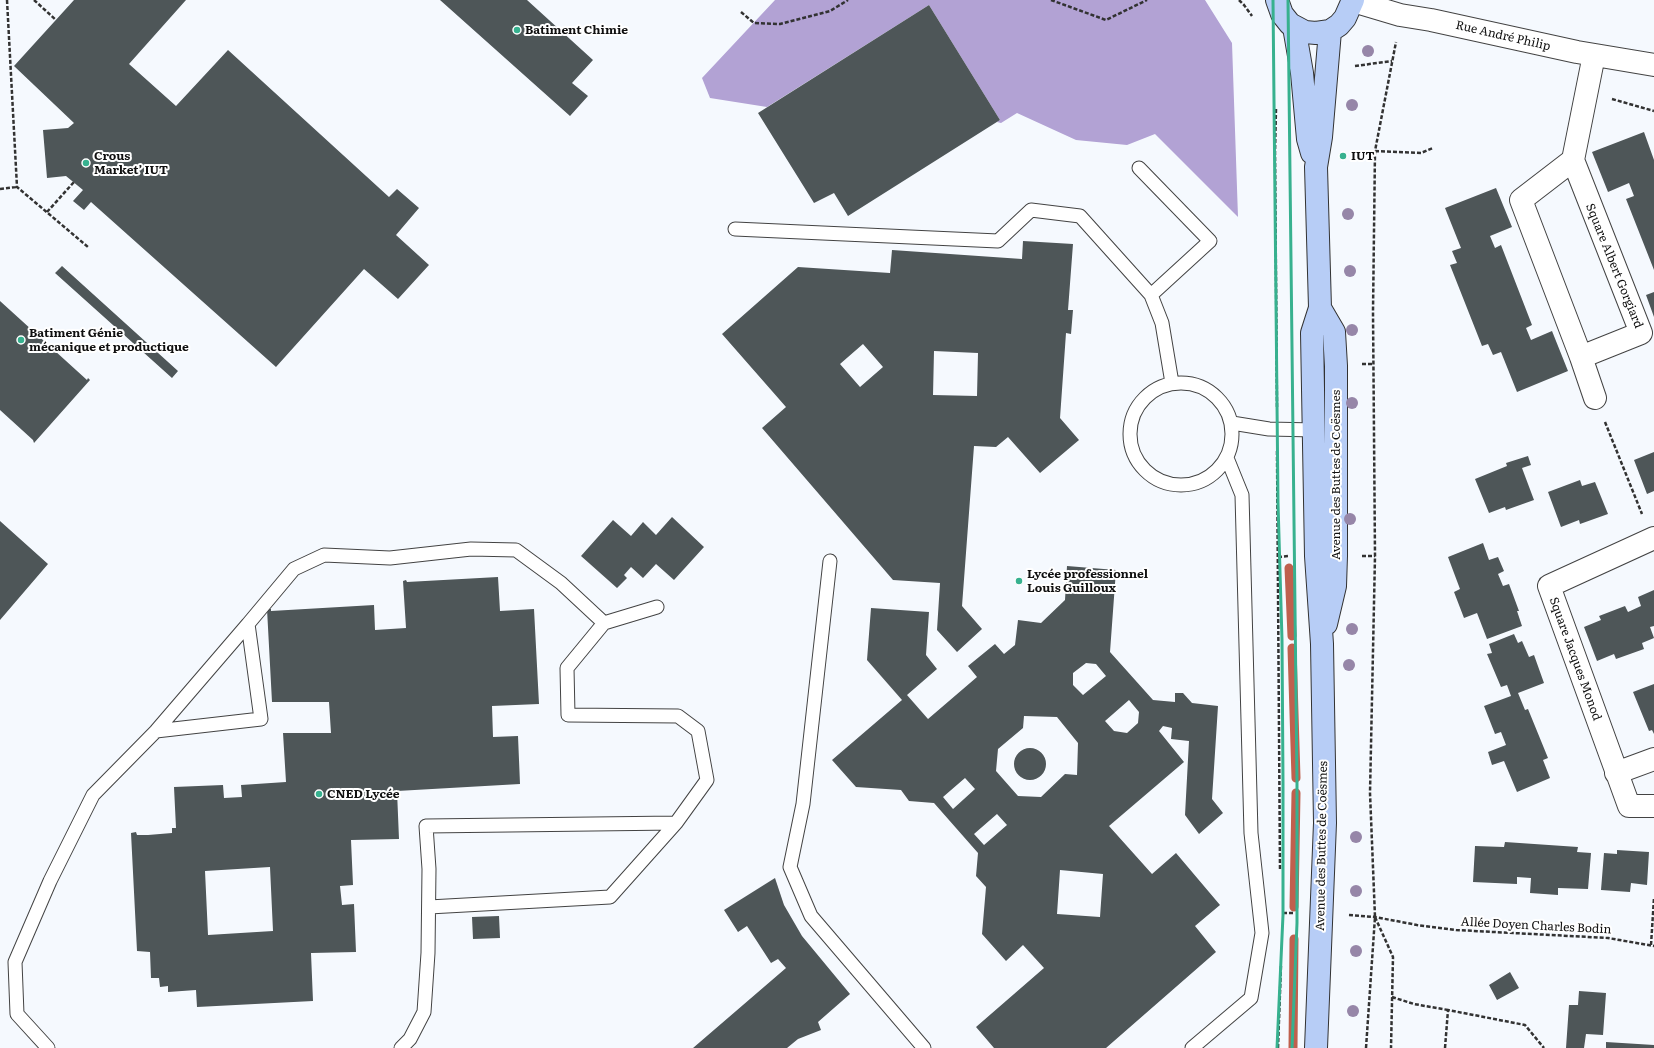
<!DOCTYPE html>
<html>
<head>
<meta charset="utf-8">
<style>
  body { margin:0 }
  canvas { display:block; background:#f5f9fe }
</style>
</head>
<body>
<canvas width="1654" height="1048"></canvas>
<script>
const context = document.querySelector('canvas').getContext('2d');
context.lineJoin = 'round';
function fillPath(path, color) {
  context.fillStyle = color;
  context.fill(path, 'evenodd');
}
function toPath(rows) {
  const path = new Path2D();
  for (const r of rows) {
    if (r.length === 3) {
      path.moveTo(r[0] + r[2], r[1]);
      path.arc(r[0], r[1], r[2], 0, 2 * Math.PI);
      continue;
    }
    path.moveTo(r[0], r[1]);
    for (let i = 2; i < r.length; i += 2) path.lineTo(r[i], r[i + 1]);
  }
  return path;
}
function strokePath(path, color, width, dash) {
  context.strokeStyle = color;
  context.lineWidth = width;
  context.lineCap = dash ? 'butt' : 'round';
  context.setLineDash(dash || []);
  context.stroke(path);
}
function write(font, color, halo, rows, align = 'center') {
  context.font = font + ' Literata,serif';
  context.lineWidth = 4;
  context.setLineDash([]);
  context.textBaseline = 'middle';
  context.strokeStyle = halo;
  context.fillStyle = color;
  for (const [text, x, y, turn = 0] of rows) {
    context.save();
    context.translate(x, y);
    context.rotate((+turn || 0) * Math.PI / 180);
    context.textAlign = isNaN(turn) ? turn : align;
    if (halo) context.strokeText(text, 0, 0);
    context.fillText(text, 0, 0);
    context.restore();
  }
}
fillPath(toPath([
  [775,0,1205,0,1232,43,1238,217,1155,134,1127,145,1076,140,1017,113,1001,123,997,122,1000,120,929,5,767,107,710,98,702,78]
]), '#b2a2d4');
strokePath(toPath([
  [1289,568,1292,636],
  [1292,648,1296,778],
  [1294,907,1296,793],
  [1293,1048,1294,939]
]), '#bf604e', 9);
fillPath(toPath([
  [74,0,186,0,129,64,176,106,228,50,389,197,397,189,419,208,396,235,429,265,398,299,364,269,276,367,91,202,84,210,73,201,83,190,66,176,47,178,43,130,68,128,74,123,14,66],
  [440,0,527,0,593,60,572,83,588,96,570,116],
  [929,5,1000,120,848,216,834,193,814,203,758,113],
  [1644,132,1654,160,1654,270,1626,199,1634,196,1629,183,1608,192,1592,152],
  [1496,188,1512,227,1490,236,1495,248,1501,245,1532,325,1526,328,1531,340,1552,331,1568,371,1517,392,1501,352,1493,355,1488,344,1482,346,1450,265,1457,263,1452,251,1461,248,1445,208],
  [1023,241,1073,244,1068,310,1073,310,1071,334,1066,333,1060,418,1079,440,1040,473,1008,437,996,447,974,446,962,606,982,629,957,652,937,630,940,583,893,580,762,428,786,407,722,334,798,267,890,273,892,250,1022,259],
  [863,344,883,367,860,387,840,364],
  [934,351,978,353,977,396,933,395],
  [62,266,178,371,172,378,55,273],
  [1654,292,1654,317,1646,295],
  [0,301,87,380,88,378,90,380,34,443,33,440,0,410],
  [1654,452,1654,491,1647,494,1634,460],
  [1528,456,1531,465,1522,468,1534,500,1506,510,1505,507,1489,513,1475,479,1507,466,1506,463],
  [1580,480,1582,486,1595,482,1608,514,1580,524,1579,520,1561,527,1548,492],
  [672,517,704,547,674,580,656,564,643,578,631,567,624,575,627,578,617,588,581,556,613,520,631,536,643,522,656,535],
  [0,521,48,564,0,620],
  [1483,543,1489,560,1498,557,1504,571,1498,574,1503,586,1509,584,1519,611,1517,611,1522,626,1487,639,1477,613,1464,618,1454,592,1460,589,1448,557],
  [1067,566,1116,570,1110,652,1153,700,1175,702,1175,693,1183,693,1192,703,1218,706,1212,799,1223,813,1199,834,1185,815,1189,741,1171,739,1172,728,1163,726,1159,731,1184,762,1109,826,1152,874,1176,853,1220,905,1195,926,1216,952,1106,1048,994,1048,976,1027,1044,968,1023,945,1006,961,982,934,986,887,976,876,978,853,934,803,909,801,901,790,856,787,832,760,902,700,867,660,871,608,929,612,926,655,937,669,907,695,928,719,977,677,968,666,995,644,1004,654,1015,645,1018,620,1041,623,1065,600],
  [1086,663,1096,664,1106,676,1083,695,1073,685,1073,673],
  [1129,700,1139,712,1138,723,1127,733,1114,731,1105,721],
  [1024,716,1057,717,1078,743,1077,775,1065,774,1041,797,1018,796,996,771,998,749,1023,728],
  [965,778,975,789,953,809,943,797],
  [997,814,1007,825,984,845,974,834],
  [1060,870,1103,874,1100,917,1057,914],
  [498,577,500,611,534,609,539,704,492,706,493,737,518,736,520,784,397,791,399,839,351,840,353,885,340,886,342,905,354,904,356,952,311,953,313,1001,197,1007,196,990,168,992,168,986,160,987,159,978,151,978,150,952,137,951,131,833,136,832,137,835,148,835,172,833,172,828,176,828,174,787,223,785,224,798,242,797,241,785,286,782,283,733,331,733,329,702,272,702,267,609,271,609,271,611,374,605,375,630,406,628,403,581,406,580,407,582],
  [270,867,273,931,208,935,205,871],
  [1654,590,1654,626,1650,627,1654,638,1642,643,1644,649,1616,659,1614,654,1597,661,1584,627,1601,620,1599,616,1625,606,1628,612,1641,606,1638,597],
  [1514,634,1518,643,1522,641,1529,657,1534,655,1544,683,1518,693,1525,710,1528,709,1548,758,1543,760,1550,778,1517,792,1504,761,1492,765,1488,752,1506,745,1501,732,1495,734,1484,706,1511,696,1507,685,1501,687,1487,654,1492,653,1489,644],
  [1654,684,1654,734,1652,730,1649,731,1633,692],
  [1030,764,16],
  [1505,842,1578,847,1577,852,1591,853,1588,889,1558,888,1558,895,1530,893,1531,878,1517,877,1517,884,1473,882,1475,846,1504,847],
  [1617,850,1649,852,1647,885,1631,883,1630,892,1601,890,1604,853,1617,854],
  [775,878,784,905,802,936,850,994,818,1022,821,1030,798,1039,787,1048,693,1048,786,968,778,959,771,963,747,926,738,932,724,910],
  [499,916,500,938,473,939,472,917],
  [1510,972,1519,988,1497,1000,1489,985],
  [1579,991,1606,993,1603,1035,1586,1034,1584,1048,1566,1048,1569,1005,1578,1005],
  [1606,1042,1654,1045,1654,1048,1606,1048]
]), '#4e5658');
const service = toPath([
  [1139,168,1210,241,1151,295],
  [735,229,998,241,1031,210,1080,216,1151,295,1162,323,1172,383],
  [1181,434,51],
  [1232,423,1269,429,1315,430],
  [830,561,803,804,790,867,811,916,924,1048],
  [248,624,294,569,324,555,390,558,471,549,516,550,561,583,604,623],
  [429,907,610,897,676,823],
  [48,1048,17,1014,15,962,50,881,93,795,156,731,248,624,261,719,156,731],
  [401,1048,410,1039,424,1012,428,953,429,869,426,826,676,823,707,780,698,731,678,716,568,715,567,668,604,623,657,607],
  [1192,1048,1251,998,1262,933,1251,833,1242,495,1227,458]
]);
const minor = toPath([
  [1353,1,1400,15,1431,20,1577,52,1654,65],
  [1573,160,1641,333,1581,357,1521,200,1573,160,1594,55],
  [1581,357,1595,398],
  [1654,538,1549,586,1629,806,1654,806],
  [1616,773,1654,759]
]);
const secondary = toPath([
  [1277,0,1282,14,1290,24,1305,32,1316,33,1330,31,1339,25,1345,18,1353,0],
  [1294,27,1302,73,1308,139,1312,153],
  [1320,308,1334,332,1336,366,1336,556,1335,586,1326,624],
  [1316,1048,1325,823,1322,644,1316,556,1312,333,1320,308,1316,167,1321,137,1330,31]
]);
strokePath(service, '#434343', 15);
strokePath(minor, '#434343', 24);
strokePath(secondary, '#323232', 24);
strokePath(toPath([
  [7,0,17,187,88,247],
  [34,0,56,20],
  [1051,0,1106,20,1147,0],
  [1239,0,1244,5,1252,16],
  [741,12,754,23,780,24,830,11,848,0],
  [1355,66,1392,61],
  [1612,99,1654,111],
  [1276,109,1275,153,1277,408],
  [1375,151,1421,153,1433,148],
  [0,189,17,187],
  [47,212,74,182],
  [1362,364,1374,364],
  [1605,422,1642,514],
  [1277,451,1280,870],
  [1362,556,1375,556],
  [1278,557,1289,556],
  [1283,913,1294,913],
  [1349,915,1375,917,1417,925,1456,930,1608,938,1654,946],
  [1375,917,1393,957,1391,1048],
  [1651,945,1654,898],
  [1392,997,1414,1004,1448,1010],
  [1278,1048,1281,965],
  [1366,1048,1375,917,1370,793,1375,556,1373,312,1375,151,1396,42],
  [1445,1048,1448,1010,1525,1025,1544,1048]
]), '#323232', 2.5, [4, 2]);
strokePath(service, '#fff', 13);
strokePath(minor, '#fff', 22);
strokePath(secondary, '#b7cdf6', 22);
strokePath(toPath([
  [1273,0,1278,503,1282,640,1283,783,1283,915,1277,1048],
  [1288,0,1297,781,1297,923,1292,1048]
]), '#37b18f', 3);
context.fillStyle = '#9686a8';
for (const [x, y] of [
  [1368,51],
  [1352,105],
  [1348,214],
  [1350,271],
  [1352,330],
  [1352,403],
  [1350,519],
  [1352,629],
  [1349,665],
  [1356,837],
  [1356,891],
  [1356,951],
  [1353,1011]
]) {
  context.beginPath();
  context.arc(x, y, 6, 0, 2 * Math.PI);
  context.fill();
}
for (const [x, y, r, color] of [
  [517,30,4,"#37b18f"],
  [1343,156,4,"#37b18f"],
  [86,163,4,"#37b18f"],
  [21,340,4,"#37b18f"],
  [1019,581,4,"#37b18f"],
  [319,794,4,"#37b18f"]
]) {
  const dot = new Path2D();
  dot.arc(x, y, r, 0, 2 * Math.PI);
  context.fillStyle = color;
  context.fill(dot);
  strokePath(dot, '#fff', 1.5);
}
write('bold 12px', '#101010', '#fff', [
  ["Batiment Chimie",525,30],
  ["Crous",94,156],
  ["Market’ IUT",94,170],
  ["IUT",1351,156],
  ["Batiment Génie",29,333],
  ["mécanique et productique",29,347],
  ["Lycée professionnel",1027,574],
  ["Louis Guilloux",1027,588],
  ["CNED Lycée",327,794]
], 'left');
write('12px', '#101010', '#fff', [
  ["Rue André Philip",1503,36,13],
  ["Square Albert Gorgiard",1614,266,68],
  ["Avenue des Buttes de Coësmes",1336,475,-90],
  ["Square Jacques Monod",1575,659,70],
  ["Avenue des Buttes de Coësmes",1322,846,-89],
  ["Allée Doyen Charles Bodin",1536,926,3]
]);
</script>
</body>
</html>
